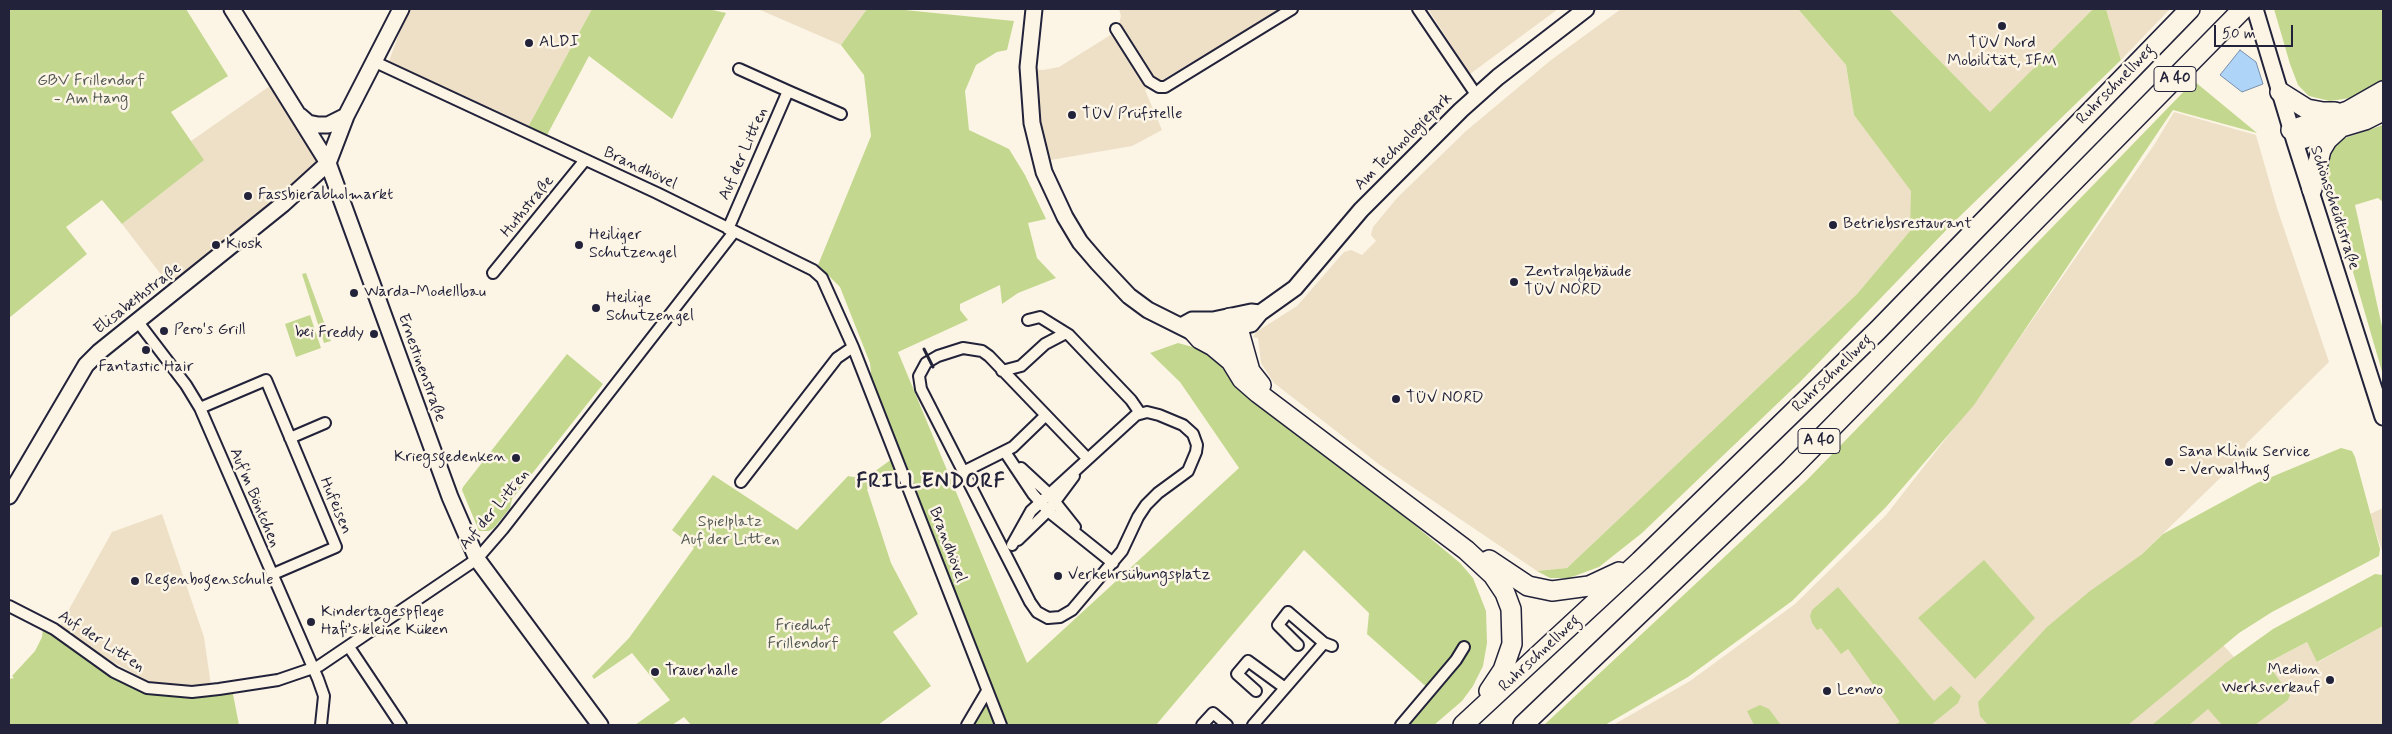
<!DOCTYPE html>
<html>
<head>
<meta charset="utf-8">
<style>
  body { margin:0 }
  #map { position:relative; width:2392px; height:734px; overflow:hidden; background:#fcf5e5; font-family:Mynerve,sans-serif }
  canvas { display:block }
  .frame { position:absolute; inset:0; border:10px solid #22223b; pointer-events:none }
  .scale { position:absolute; left:2214px; top:25px; width:79px; height:22px; box-sizing:border-box; border:2px solid #22223b; border-top:0; padding-left:6px; font-size:15px; line-height:18px; white-space:nowrap; color:#22223b; -webkit-text-stroke:4px #fcf5e5; paint-order:stroke }
</style>
</head>
<body>
<div id="map">
<canvas width="2392" height="734"></canvas>
<div class="frame"></div>
<div class="scale">50 m</div>
</div>
<script>
const context = document.querySelector('canvas').getContext('2d');
context.lineJoin = 'round';
function fillPath(path, color) {
  context.fillStyle = color;
  context.fill(path, 'evenodd');
}
function toPath(rows) {
  const path = new Path2D();
  for (const r of rows) {
    path.moveTo(r[0], r[1]);
    for (let i = 2; i < r.length; i += 2) path.lineTo(r[i], r[i + 1]);
  }
  return path;
}
function strokePath(path, color, width, dash) {
  context.strokeStyle = color;
  context.lineWidth = width;
  context.lineCap = dash ? 'butt' : 'round';
  context.setLineDash(dash || []);
  context.stroke(path);
}
function write(font, color, halo, rows, align = 'center') {
  context.font = font + ' Mynerve,sans-serif';
  context.lineWidth = 5;
  context.setLineDash([]);
  context.textBaseline = 'middle';
  context.strokeStyle = halo;
  context.fillStyle = color;
  for (const [text, x, y, turn = 0] of rows) {
    context.save();
    context.translate(x, y);
    context.rotate((+turn || 0) * Math.PI / 180);
    context.textAlign = isNaN(turn) ? turn : align;
    if (halo) context.strokeText(text, 0, 0);
    context.fillText(text, 0, 0);
    context.restore();
  }
}
fillPath(toPath([
  [408,9,592,9,528,127,388,64],
  [758,9,867,9,841,45],
  [1119,9,1282,9,1145,90,1162,130,1132,146,1045,161,1030,69,1043,70,1059,67,1117,31,1121,16],
  [1428,9,1558,9,1470,74],
  [1621,9,1798,9,1846,65,1854,115,1912,191,1910,231,1857,294,1567,568,1537,571,1380,465,1274,383,1261,363,1258,338,1253,337,1256,332,1297,306,1344,252,1351,250,1362,255,1376,241,1371,235,1373,227,1397,198,1466,131,1551,60],
  [1889,9,2093,9,1990,113],
  [2106,9,2170,9,2121,60],
  [274,83,326,167,176,294,122,224,203,160,191,141],
  [2174,112,2256,135,2277,208,2329,362,2246,444,2247,452,2141,555,2234,657,2254,684,2267,663,2307,642,2318,662,2383,626,2383,725,1613,725,1690,681,1795,604,1886,515,1980,395,2154,145],
  [2383,508,2383,554,2370,514],
  [162,514,204,637,211,685,177,689,158,687,57,631,112,532]
]), '#eee0c7');
fillPath(toPath([
  [9,9,186,9,228,76,171,112,204,160,122,224,102,200,66,227,87,254,9,318],
  [592,9,708,9,726,13,672,119,589,56,546,137,528,127],
  [867,9,895,9,1014,21,1007,50,997,52,976,65,965,91,969,130,1009,149,1025,175,1046,219,1028,223,1037,258,1056,278,1018,293,1002,304,1000,285,960,304,960,310,968,320,898,352,1027,663,1239,468,1180,382,1150,353,1178,343,1207,351,1247,395,1405,517,1460,563,1473,578,1486,611,1487,643,1483,666,1473,686,1462,701,1434,725,1403,725,1431,691,1367,634,1369,613,1304,550,1156,725,1006,725,872,384,870,363,840,287,818,265,871,136,864,75,841,45],
  [1798,9,1889,9,1990,112,2093,9,2106,9,2121,60,1954,222,1801,381,1642,533,1599,567,1569,578,1550,578,1537,571,1567,568,1857,294,1910,231,1911,191,1854,115,1846,65],
  [2274,9,2383,9,2383,81,2369,91,2350,98,2330,101,2309,96,2298,85,2290,64],
  [2194,81,2257,133,2173,110,1974,405,1886,507,1792,601,1688,677,1605,725,1544,725,1807,480],
  [2383,125,2383,202,2378,198,2355,205,2383,331,2383,375,2344,241,2325,164,2330,149,2345,138],
  [306,273,331,341,324,343,302,274],
  [310,315,321,348,296,357,285,324],
  [567,354,603,384,512,499,510,508,494,528,489,531,479,531,462,490,463,487],
  [2341,448,2352,451,2355,457,2380,549,2379,556,2272,612,2239,633,2128,725,1988,725,1980,716,1978,702,2047,627,2090,591,2141,555,2163,534,2257,483],
  [892,459,895,470,867,489,891,563,918,614,893,632,931,686,878,725,691,725,684,717,672,725,635,725,670,700,632,653,594,679,592,676,629,638,694,548,672,530,713,475,797,530,848,476,864,479],
  [1984,560,2035,618,1975,679,1918,618],
  [2375,574,2383,575,2383,626,2317,662,2307,642,2267,663,2290,695,2288,700,2255,725,2222,725,2208,709,2189,725,2152,725,2227,662,2273,629],
  [1838,587,1934,701,1951,686,1961,696,1958,703,1931,725,1894,725,1900,722,1848,649,1841,654,1821,628,1817,630,1812,623,1810,616,1812,610],
  [43,629,161,695,175,696,232,689,239,725,9,725,9,679,14,678,12,676,35,651,42,637],
  [988,698,999,725,974,725,976,722],
  [1760,705,1769,709,1781,725,1754,725,1747,711]
]), '#c3d88e');
const water = toPath([
  [2240,50,2256,62,2263,84,2242,92,2220,75,2240,50]
]);
fillPath(water, '#aed5f8');
strokePath(water, '#768dac', 1);
const street = toPath([
  [1418,9,1477,96],
  [1116,29,1149,81,1159,87,1165,87,1292,9],
  [373,61,657,193,813,270,822,278,853,347,1001,725],
  [788,91,841,114],
  [728,229,788,91,739,69],
  [493,273,585,160],
  [1028,320,1040,317,1069,335,1131,400,1140,413],
  [138,322,186,385,200,408,318,679,324,696,321,725],
  [1002,371,1021,366,1045,344,1066,333],
  [200,408,266,380,336,547,271,575],
  [290,438,325,423],
  [1005,452,1033,494,1048,511,1113,563],
  [1021,468,1048,493,1075,527],
  [963,472,1013,447,1045,416],
  [741,482,837,358,853,347],
  [1018,540,1048,511,1074,476],
  [1012,545,1031,511,1136,415,1147,412,1159,415,1183,425,1193,434,1197,445,1196,452,1188,471,1158,493,1146,505,1138,517,1122,551,1072,610,1060,617,1048,618,1037,612,1030,602,921,389,919,376,926,363,938,356,963,348,982,351,989,356,1088,459],
  [9,606,54,629,114,672,147,688,192,692,219,689,278,680,319,666,477,559,503,529,734,232],
  [1298,645,1278,625,1288,612,1324,643],
  [349,647,401,725],
  [1256,691,1237,674,1248,661,1285,688],
  [967,725,987,691],
  [1202,725,1213,713,1227,725],
  [1253,725,1324,643,1332,646],
  [1401,725,1456,660,1464,647]
]);
const secondary = toPath([
  [232,9,328,163,450,497,477,559,600,725],
  [1034,9,1028,67,1032,123,1044,172,1065,217,1080,242,1098,263,1129,296,1148,310,1190,331,1215,332,1251,324,1260,313,1295,288,1361,210,1461,110,1498,77,1586,9],
  [2255,9,2295,142,2383,417],
  [300,116,308,123,318,125,328,125,346,116],
  [1183,325,1192,320,1213,320,1251,312,1260,313],
  [9,496,86,365,99,352,283,204,328,163,346,116,401,9]
]);
const highway = toPath([
  [2280,92,2307,109,2323,112,2335,112],
  [2291,130,2348,111,2383,91],
  [2302,139,2365,120,2383,111],
  [2312,189,2321,150,2327,140,2339,129],
  [1230,318,1226,330,1231,361,1242,379,1258,393,1466,550,1493,575,1505,593,1511,609,1512,644,1503,670,1489,691],
  [1230,318,1238,328,1250,371,1261,385],
  [1193,331,1200,339,1213,346,1231,361],
  [1489,560,1528,586,1552,591,1589,586,1619,572],
  [1463,725,1640,561,1878,330,2190,9],
  [1523,725,1791,469,2243,9]
]);
strokePath(street, '#22223b', 14);
strokePath(secondary, '#22223b', 19);
strokePath(highway, '#22223b', 22);
strokePath(street, '#fcf5e5', 10);
strokePath(secondary, '#fcf5e5', 15);
strokePath(highway, '#fcf5e5', 19);
strokePath(toPath([
  [924,349,933,367]
]), '#22223b', 3);
for (const [x, y, r, color] of [
  [2002,26,5,"#22223b"],
  [529,43,5,"#22223b"],
  [1072,115,5,"#22223b"],
  [248,196,5,"#22223b"],
  [1833,225,5,"#22223b"],
  [216,245,5,"#22223b"],
  [579,245,5,"#22223b"],
  [1514,282,5,"#22223b"],
  [354,293,5,"#22223b"],
  [596,308,5,"#22223b"],
  [164,331,5,"#22223b"],
  [374,334,5,"#22223b"],
  [146,350,5,"#22223b"],
  [1396,399,5,"#22223b"],
  [516,458,5,"#22223b"],
  [2169,462,5,"#22223b"],
  [1058,576,5,"#22223b"],
  [135,581,5,"#22223b"],
  [311,622,5,"#22223b"],
  [655,672,5,"#22223b"],
  [2330,680,5,"#22223b"],
  [1827,691,5,"#22223b"]
]) {
  const dot = new Path2D();
  dot.arc(x, y, r, 0, 2 * Math.PI);
  context.fillStyle = color;
  context.fill(dot);
  strokePath(dot, '#fcf5e5', 2);
}
for (const [x, y, w] of [
  [2175,79,42],
  [1819,441,42]
]) {
  const box = new Path2D();
  box.roundRect(x - w / 2, y - 12.5, w, 25, 4);
  context.fillStyle = '#fcf5e5';
  context.fill(box);
  strokePath(box, '#22223b', 1);
}
write('bold 15px', '#22223b', null, [
  ["A 40",2175,79],
  ["A 40",1819,441]
]);
write('16px', '#22223b', '#fcf5e5', [
  ["ALDI",539,43],
  ["TÜV Nord",2002,44,"center"],
  ["Mobilität, IFM",2002,62,"center"],
  ["TÜV Prüfstelle",1082,115],
  ["Fassbierabholmarkt",258,196],
  ["Betriebsrestaurant",1843,225],
  ["Heiliger",589,236],
  ["Schutzengel",589,254],
  ["Kiosk",226,245],
  ["Zentralgebäude",1524,273],
  ["TÜV NORD",1524,291],
  ["Warda-Modellbau",364,293],
  ["Heilige",606,299],
  ["Schutzengel",606,317],
  ["Pero's Grill",174,331],
  ["bei Freddy",364,334,"right"],
  ["Fantastic Hair",146,368,"center"],
  ["TÜV NORD",1406,399],
  ["Sana Klinik Service",2179,453],
  ["- Verwaltung",2179,471],
  ["Kriegsgedenken",506,458,"right"],
  ["Verkehrsübungsplatz",1068,576],
  ["Regenbogenschule",145,581],
  ["Kindertagespflege",321,613],
  ["Hafi’s kleine Küken",321,631],
  ["Medion",2320,671,"right"],
  ["Werksverkauf",2320,689,"right"],
  ["Trauerhalle",665,672],
  ["Lenovo",1837,691]
], 'left');
write('16px', '#525954', '#fcf5e5', [
  ["GBV Frillendorf",91,82],
  ["- Am Hang",91,100],
  ["Spielplatz",730,523],
  ["Auf der Litten",730,541],
  ["Friedhof",803,627],
  ["Frillendorf",803,645]
]);
write('16px', '#22223b', '#fcf5e5', [
  ["Ruhrschnellweg",2116,85,-46],
  ["Am Technologiepark",1404,142,-45],
  ["Auf der Litten",744,154,-66],
  ["Brandhövel",640,169,25],
  ["Huthstraße",528,207,-51],
  ["Schönscheidtstraße",2334,208,72],
  ["Elisabethstraße",138,299,-38],
  ["Ernestinenstraße",421,368,70],
  ["Ruhrschnellweg",1833,374,-44],
  ["Auf'm Böntchen",254,498,67],
  ["Hufeisen",335,506,67],
  ["Auf der Litten",495,510,-50],
  ["Brandhövel",947,545,69],
  ["Auf der Litten",101,642,33],
  ["Ruhrschnellweg",1540,654,-43]
]);
context.letterSpacing = '1px';
write('bold 21px', '#22223b', '#fcf5e5', [
  ["FRILLENDORF",931,483]
]);
context.letterSpacing = '0px';
</script>
</body>
</html>
